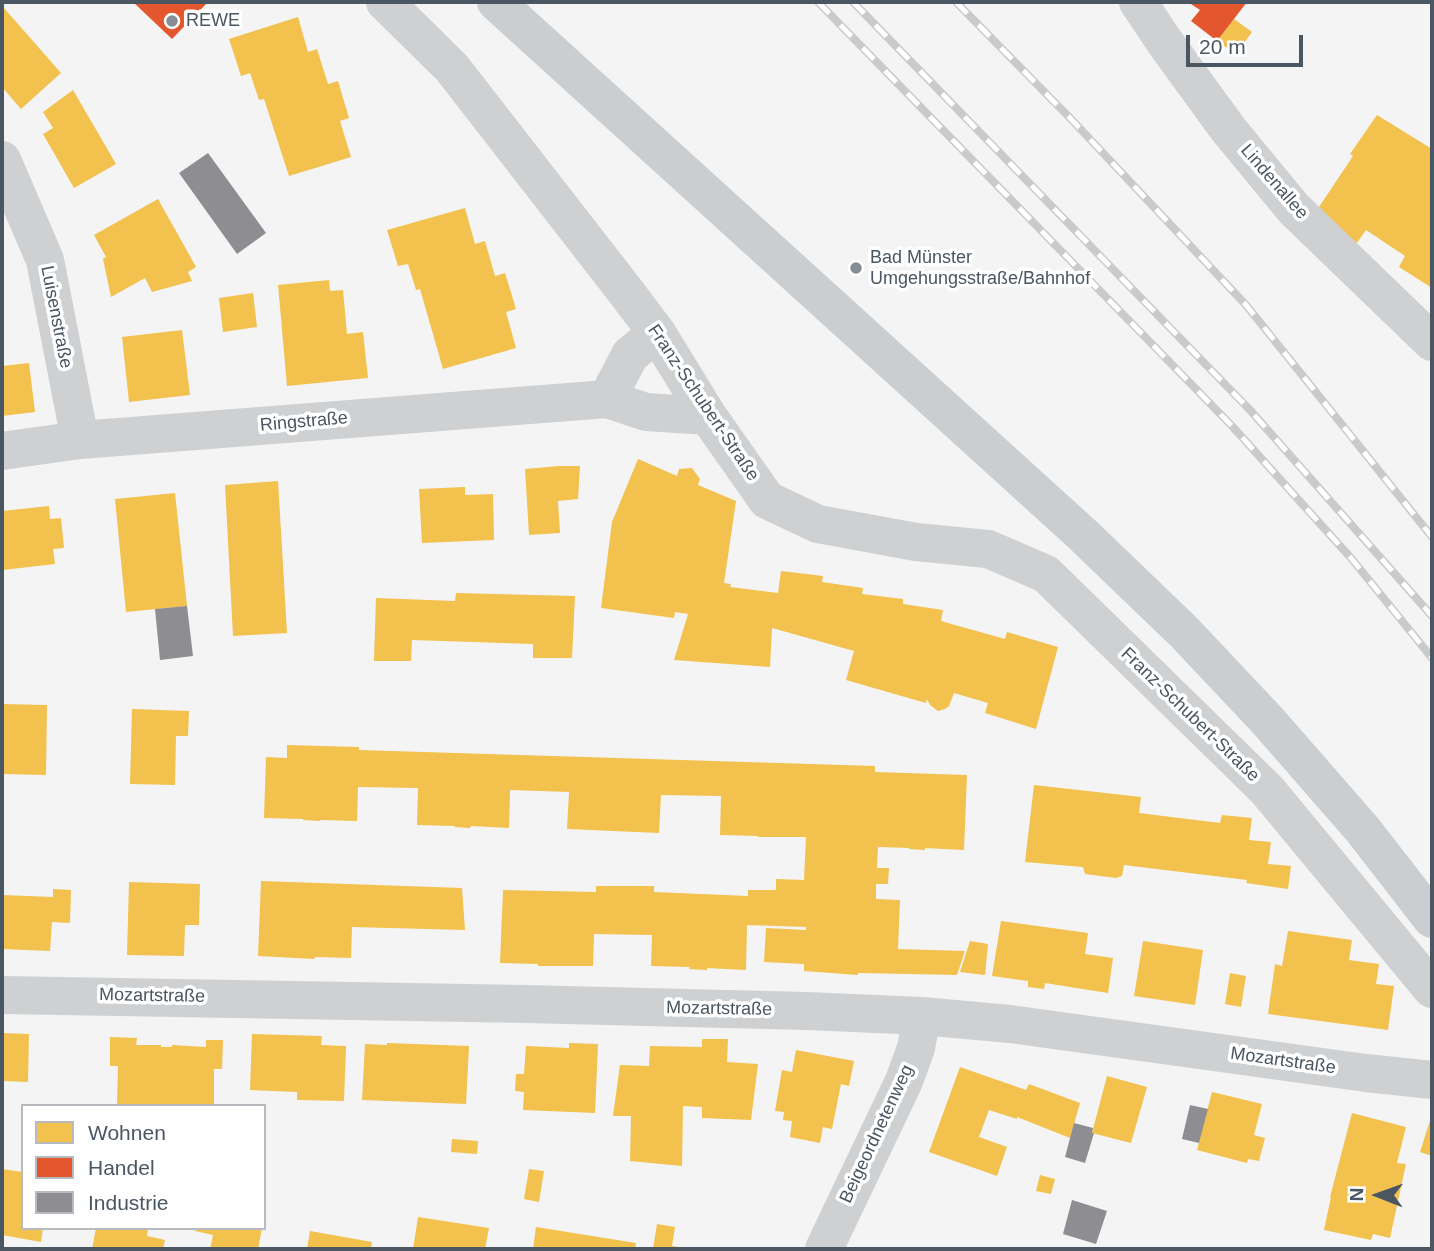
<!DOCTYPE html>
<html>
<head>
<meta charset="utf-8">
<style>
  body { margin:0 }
  #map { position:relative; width:1434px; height:1251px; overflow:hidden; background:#f4f4f4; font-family:Helvetica,sans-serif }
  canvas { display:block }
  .frame { position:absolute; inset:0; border:4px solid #4a5661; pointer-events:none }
  .legend { position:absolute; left:21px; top:1104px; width:245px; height:126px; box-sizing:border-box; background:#fff; border:2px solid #b7bbc0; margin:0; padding:9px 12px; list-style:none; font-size:21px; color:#4a5661 }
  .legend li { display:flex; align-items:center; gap:14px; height:35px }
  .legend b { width:35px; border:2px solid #b7bbc0 }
  .north { position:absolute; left:1343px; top:1160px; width:70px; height:70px; -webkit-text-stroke:5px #fff; paint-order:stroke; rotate:271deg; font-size:19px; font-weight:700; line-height:28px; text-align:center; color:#4a5661 }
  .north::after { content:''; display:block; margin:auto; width:24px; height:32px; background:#4a5661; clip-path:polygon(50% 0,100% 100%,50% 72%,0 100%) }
  .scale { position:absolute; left:1186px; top:35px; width:117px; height:32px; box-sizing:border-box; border:4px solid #4a5661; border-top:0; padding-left:9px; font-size:21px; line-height:24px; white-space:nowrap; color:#4a5661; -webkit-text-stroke:5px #fff; paint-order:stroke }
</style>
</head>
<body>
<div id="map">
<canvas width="1434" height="1251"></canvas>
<div class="frame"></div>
<ul class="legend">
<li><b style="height:19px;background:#f2c14e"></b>Wohnen</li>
<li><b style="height:19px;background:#e4572e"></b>Handel</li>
<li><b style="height:19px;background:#8d8d92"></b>Industrie</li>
</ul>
<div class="north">N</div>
<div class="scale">20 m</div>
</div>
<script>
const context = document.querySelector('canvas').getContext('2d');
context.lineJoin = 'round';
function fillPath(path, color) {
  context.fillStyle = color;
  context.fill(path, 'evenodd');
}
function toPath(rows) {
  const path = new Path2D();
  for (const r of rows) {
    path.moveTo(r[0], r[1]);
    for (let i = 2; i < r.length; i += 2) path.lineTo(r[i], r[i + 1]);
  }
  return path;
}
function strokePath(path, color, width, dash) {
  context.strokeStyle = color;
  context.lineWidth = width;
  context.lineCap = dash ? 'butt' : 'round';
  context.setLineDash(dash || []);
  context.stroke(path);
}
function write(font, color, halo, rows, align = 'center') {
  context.font = font + ' Helvetica,sans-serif';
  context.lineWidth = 7;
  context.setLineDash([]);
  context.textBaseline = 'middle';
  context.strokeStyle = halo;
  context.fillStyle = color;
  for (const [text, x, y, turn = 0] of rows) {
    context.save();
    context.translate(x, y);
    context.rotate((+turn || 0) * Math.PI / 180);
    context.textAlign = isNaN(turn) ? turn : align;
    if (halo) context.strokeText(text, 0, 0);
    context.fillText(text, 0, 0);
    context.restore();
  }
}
fillPath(toPath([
  [4,8,61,73,21,109,2,87,2,10],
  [298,17,308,52,317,49,328,84,338,81,349,118,340,121,351,157,289,176,264,99,259,100,250,73,241,76,229,39],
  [1234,19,1252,32,1236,54,1217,41],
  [73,90,116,164,74,188,43,134,53,128,43,112],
  [1377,115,1432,149,1432,288,1399,267,1405,256,1366,230,1356,244,1317,210,1353,156,1350,154],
  [158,199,196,267,188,272,192,281,152,292,145,278,111,297,103,259,106,257,94,235],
  [465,208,475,244,485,241,495,276,505,273,516,309,506,312,516,348,443,369,420,289,416,290,408,264,398,266,387,230],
  [329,280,330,291,343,290,347,334,363,332,368,378,287,386,278,285],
  [253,293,257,327,223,332,219,298],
  [182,330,190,395,129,402,122,337],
  [29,363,35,412,2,416,2,366],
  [638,459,677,476,679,469,692,468,700,479,698,485,736,501,724,583,731,584,730,587,778,593,781,571,823,576,822,582,863,588,862,594,903,599,903,604,943,610,941,621,1005,639,1007,632,1058,647,1036,729,985,713,988,703,954,693,949,706,945,709,938,711,930,705,927,699,926,703,846,680,854,651,772,628,770,667,674,660,688,614,675,612,674,618,601,608,612,522],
  [559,466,580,466,578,499,558,501,560,533,529,535,525,469],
  [278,481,287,633,233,636,225,485],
  [465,487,465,495,493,494,494,540,422,543,419,489],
  [175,493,187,606,126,612,115,499],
  [49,506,50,519,61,518,64,548,53,549,55,564,3,570,2,511],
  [456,593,575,596,572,658,533,658,533,644,412,640,411,661,374,661,376,598,455,601],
  [2,704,47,705,46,775,2,774],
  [132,709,189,711,188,736,176,736,175,785,130,784],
  [287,745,359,747,359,750,875,766,875,772,967,775,964,850,925,848,925,850,909,849,909,848,878,847,877,868,889,868,888,884,876,884,876,899,900,900,898,949,965,951,957,975,858,973,858,975,804,971,804,964,764,962,766,928,806,930,806,927,747,925,746,970,707,968,707,970,689,969,690,967,651,966,652,935,594,934,593,966,538,966,538,964,500,963,503,890,596,892,596,886,654,886,654,892,748,896,748,890,776,890,776,879,804,880,806,837,758,837,758,836,720,835,721,796,661,795,659,833,567,829,569,792,510,790,509,828,471,826,470,828,454,827,455,826,417,825,418,788,358,787,357,821,320,820,320,821,303,820,303,819,264,818,266,757,287,758],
  [1034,785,1141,797,1139,813,1220,823,1222,815,1252,818,1249,840,1271,842,1268,864,1291,866,1288,889,1246,883,1247,880,1124,865,1122,876,1116,878,1085,874,1083,867,1025,862],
  [261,881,462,888,465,930,352,927,351,958,315,957,314,959,258,956],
  [129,882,200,884,199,925,185,925,184,956,127,955],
  [53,889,71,890,70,923,52,922,50,951,2,949,2,895,53,897],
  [1001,921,1088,933,1085,954,1113,958,1108,993,1045,983,1044,989,1028,987,1028,981,992,976],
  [1288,931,1352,940,1349,960,1379,964,1376,984,1394,986,1388,1030,1268,1014,1275,964,1282,966],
  [970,941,988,944,985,975,960,972],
  [1143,941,1203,950,1195,1005,1134,996],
  [1230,973,1246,976,1241,1007,1225,1004],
  [2,1033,29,1034,28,1082,2,1081],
  [252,1034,322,1036,321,1045,346,1046,344,1101,297,1100,297,1092,250,1090],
  [110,1037,137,1038,136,1045,161,1045,161,1047,172,1047,172,1045,206,1047,206,1040,223,1040,222,1069,214,1069,214,1106,117,1106,118,1066,110,1066],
  [702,1039,728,1039,727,1062,758,1064,751,1120,702,1118,702,1107,683,1106,682,1166,630,1161,631,1116,613,1116,620,1065,649,1066,650,1046,702,1047],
  [387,1043,469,1046,466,1104,362,1100,365,1044,387,1045],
  [569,1043,598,1044,595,1113,523,1110,524,1092,515,1091,516,1074,524,1074,526,1046,569,1048],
  [796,1050,854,1061,849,1086,841,1084,832,1129,823,1127,820,1143,790,1137,792,1121,783,1120,784,1112,775,1111,782,1070,792,1072],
  [960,1067,1026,1090,1029,1084,1080,1103,1070,1138,1017,1117,1017,1119,989,1110,979,1137,1007,1147,997,1176,929,1152],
  [1107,1076,1147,1087,1131,1143,1092,1133],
  [1212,1092,1262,1104,1254,1135,1265,1138,1259,1161,1248,1159,1247,1163,1197,1150],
  [1352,1113,1406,1127,1397,1163,1406,1164,1390,1238,1373,1234,1371,1240,1324,1230,1331,1197,1330,1197],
  [1432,1114,1432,1156,1420,1152],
  [452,1139,478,1141,477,1154,451,1152],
  [2,1169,23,1172,23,1228,43,1228,41,1242,2,1235],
  [529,1169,544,1171,539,1202,524,1199],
  [1040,1175,1055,1179,1051,1194,1036,1191],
  [418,1217,489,1228,485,1249,413,1249],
  [657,1224,675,1227,672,1246,687,1248,687,1249,653,1249],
  [536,1227,636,1243,635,1249,533,1249],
  [96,1228,148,1228,147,1236,165,1240,163,1249,92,1249],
  [196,1228,262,1228,258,1249,210,1249,213,1235,195,1231],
  [310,1231,372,1242,371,1249,307,1249]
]), '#f2c14e');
fillPath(toPath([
  [133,2,208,2,172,39],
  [1188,2,1247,2,1217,41,1191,21,1200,10]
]), '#e4572e');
fillPath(toPath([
  [208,153,266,233,237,254,179,173],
  [187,606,193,656,160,660,155,609],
  [1190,1105,1208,1109,1199,1143,1182,1139],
  [1074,1123,1093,1128,1092,1133,1094,1133,1085,1163,1065,1157],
  [1072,1200,1107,1211,1096,1244,1063,1234]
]), '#8d8d92');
strokePath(toPath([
  [385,2,452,68,626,292,657,333,708,416,767,500,818,524,916,542,988,549,1046,574,1267,790,1432,989],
  [1138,2,1164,41,1228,129,1294,209,1432,342],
  [2,160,45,260,80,440],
  [657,333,630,355,607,399,646,412,708,416],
  [2,451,80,440,607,399],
  [2,995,525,1004,807,1011,922,1016,1010,1024,1366,1073,1432,1080],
  [824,1249,904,1081,916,1048,922,1016]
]), '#ced0d2', 38);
strokePath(toPath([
  [496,2,1082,534,1184,632,1267,720,1363,830,1432,919]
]), '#caced1', 38);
const rail = toPath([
  [818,2,1232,426,1351,558,1432,658],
  [853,2,1250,410,1432,616],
  [956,2,1071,119,1246,305,1432,537]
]);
strokePath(rail, '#c9cacc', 8);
strokePath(rail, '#fff', 5, [16]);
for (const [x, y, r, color] of [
  [172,21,7,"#868d94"],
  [856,268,7,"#868d94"]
]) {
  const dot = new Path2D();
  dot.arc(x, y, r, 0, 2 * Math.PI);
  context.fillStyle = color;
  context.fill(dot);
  strokePath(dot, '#fff', 2.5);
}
write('18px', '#4a5661', '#fff', [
  ["REWE",186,21],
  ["Bad Münster",870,258],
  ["Umgehungsstraße/Bahnhof",870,279]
], 'left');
write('18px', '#4a5661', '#fff', [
  ["Lindenallee",1274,182,49],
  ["Luisenstraße",56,317,79],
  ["Franz-Schubert-Straße",703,403,56],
  ["Ringstraße",304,422,-5],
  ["Franz-Schubert-Straße",1190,715,44],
  ["Mozartstraße",152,996,1],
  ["Mozartstraße",719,1009,1],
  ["Mozartstraße",1283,1061,8],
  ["Beigeordnetenweg",877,1134,-65]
]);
</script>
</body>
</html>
